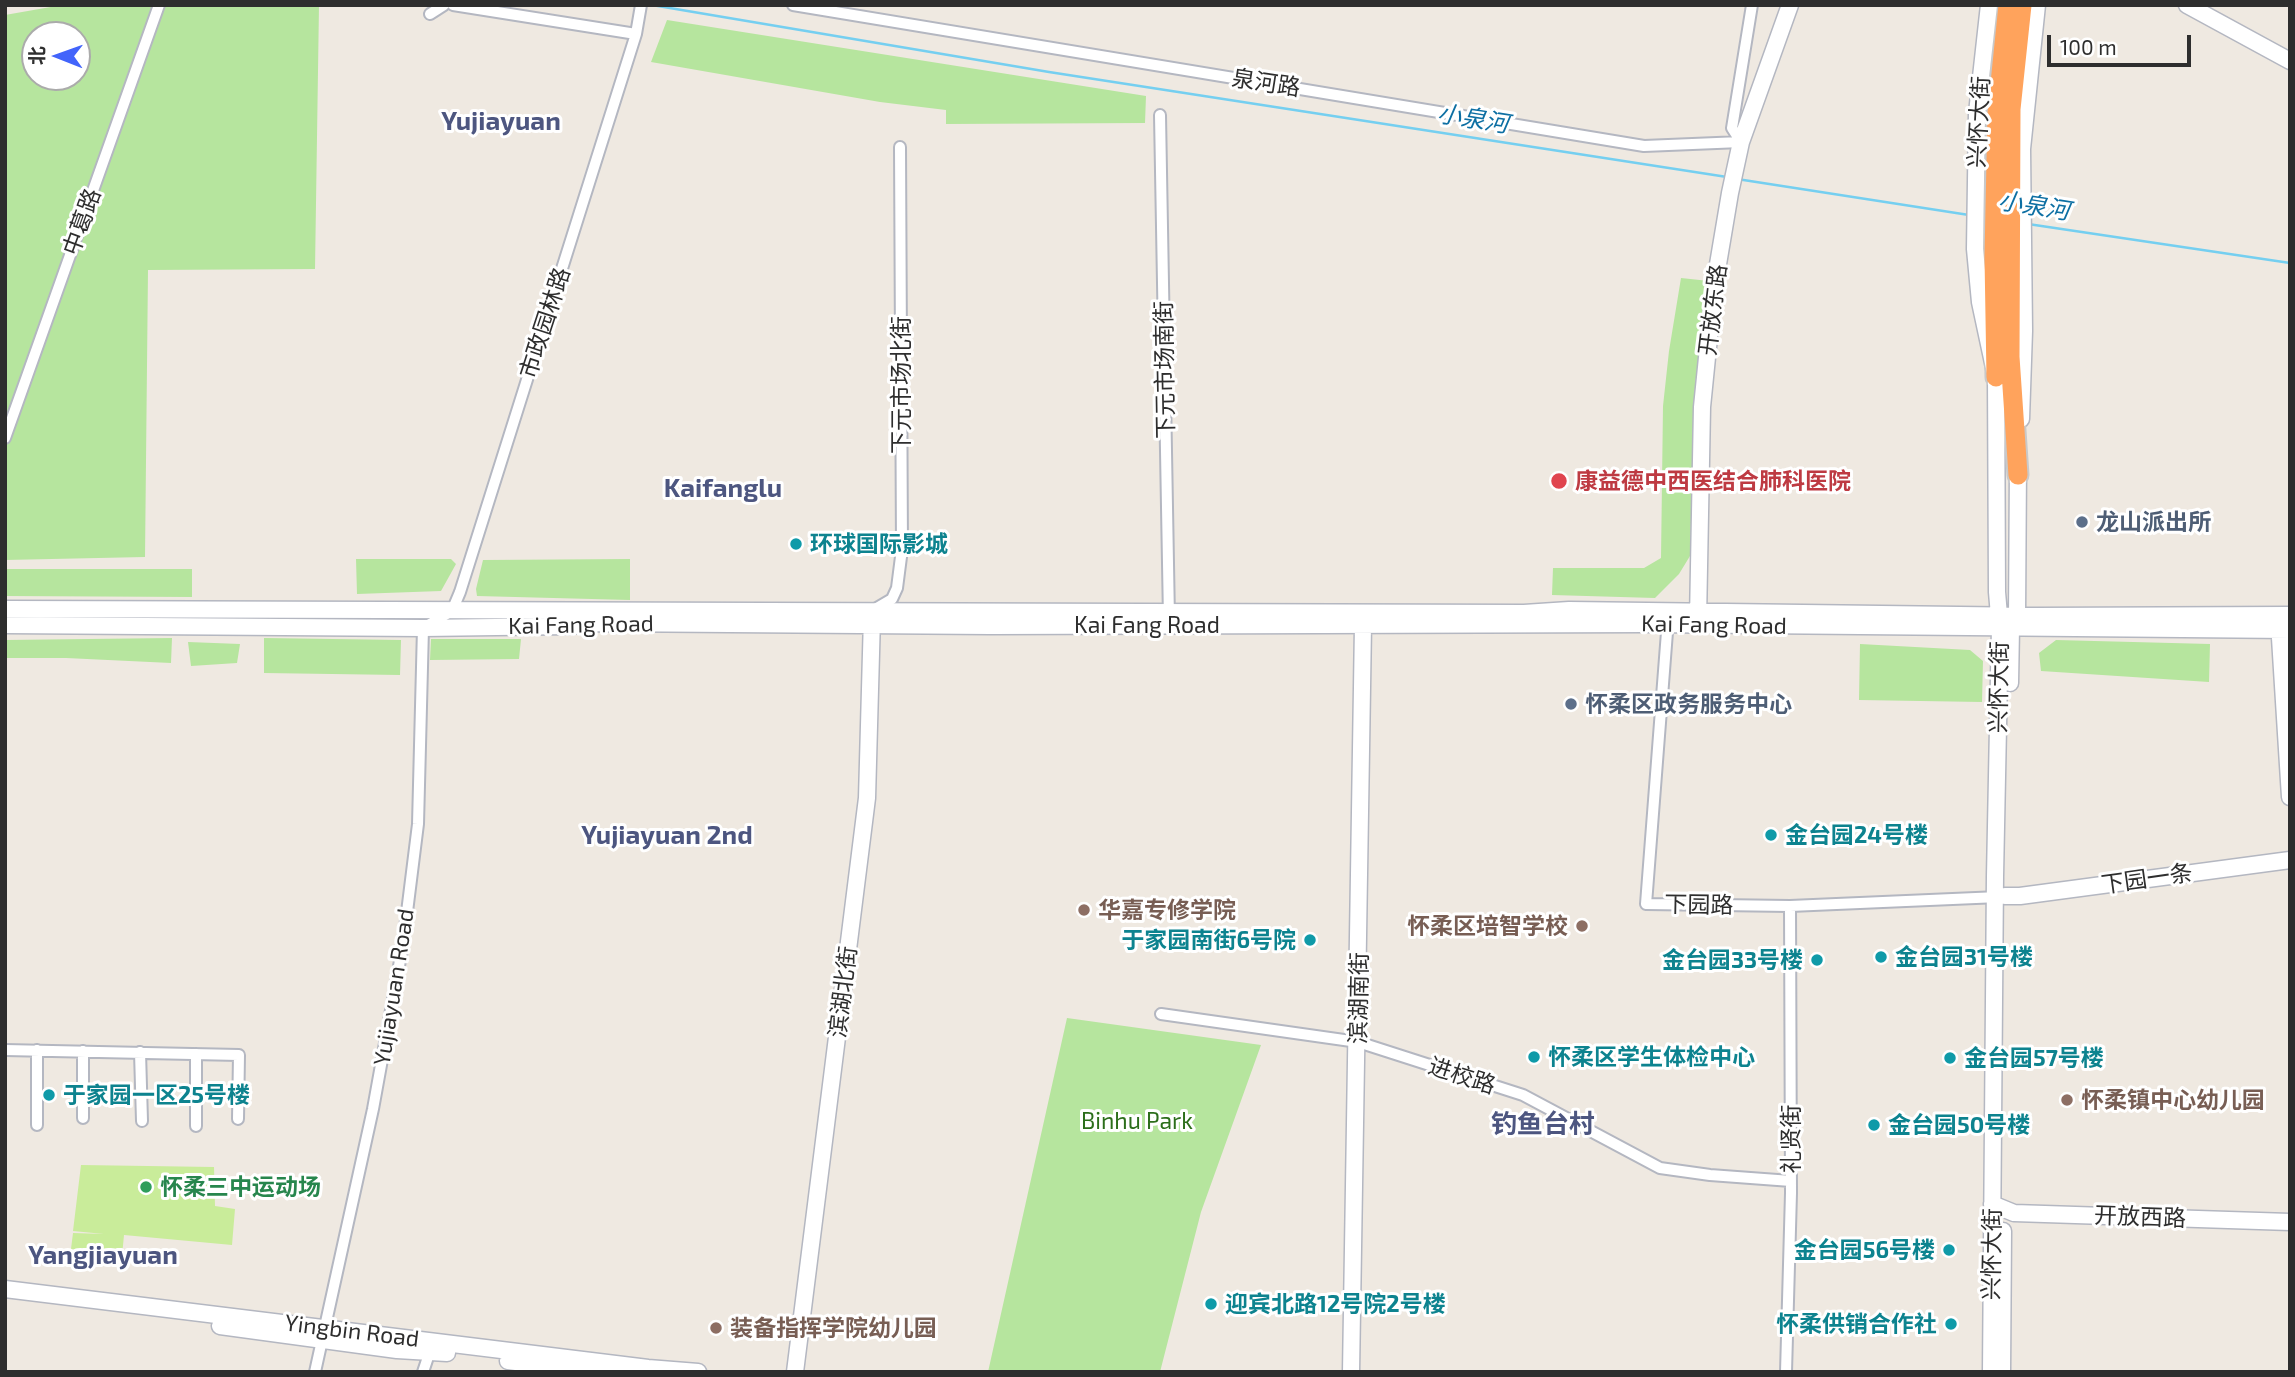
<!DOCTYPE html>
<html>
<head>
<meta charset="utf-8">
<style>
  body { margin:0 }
  #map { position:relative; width:2295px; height:1377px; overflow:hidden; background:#efe9e1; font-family:"Exo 2","Noto Sans SC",sans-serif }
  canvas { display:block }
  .frame { position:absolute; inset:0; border:7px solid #2e2e2e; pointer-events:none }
  .north { position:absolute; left:21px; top:21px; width:70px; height:70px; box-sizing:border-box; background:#fff; border:2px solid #ababab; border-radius:50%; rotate:271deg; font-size:19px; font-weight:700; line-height:28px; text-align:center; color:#2e2e2e }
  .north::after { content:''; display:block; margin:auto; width:24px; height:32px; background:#4264fb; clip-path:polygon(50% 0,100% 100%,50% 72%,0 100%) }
  .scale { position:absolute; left:2047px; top:35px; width:144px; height:32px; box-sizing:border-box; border:4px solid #2e2e2e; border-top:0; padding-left:9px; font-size:21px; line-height:24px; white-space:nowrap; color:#2e2e2e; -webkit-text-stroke:5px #fff; paint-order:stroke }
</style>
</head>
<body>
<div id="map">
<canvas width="2295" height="1377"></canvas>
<div class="frame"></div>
<div class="north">北</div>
<div class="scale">100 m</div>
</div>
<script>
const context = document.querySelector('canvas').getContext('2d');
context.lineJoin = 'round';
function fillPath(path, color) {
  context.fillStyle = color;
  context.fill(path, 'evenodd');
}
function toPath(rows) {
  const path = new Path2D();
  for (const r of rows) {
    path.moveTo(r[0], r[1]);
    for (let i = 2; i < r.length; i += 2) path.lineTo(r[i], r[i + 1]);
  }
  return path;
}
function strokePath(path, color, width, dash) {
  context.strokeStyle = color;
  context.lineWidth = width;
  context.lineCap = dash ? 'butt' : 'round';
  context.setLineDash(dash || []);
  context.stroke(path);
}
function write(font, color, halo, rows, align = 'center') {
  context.font = font + ' "Exo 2","Noto Sans SC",sans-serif';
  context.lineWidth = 6;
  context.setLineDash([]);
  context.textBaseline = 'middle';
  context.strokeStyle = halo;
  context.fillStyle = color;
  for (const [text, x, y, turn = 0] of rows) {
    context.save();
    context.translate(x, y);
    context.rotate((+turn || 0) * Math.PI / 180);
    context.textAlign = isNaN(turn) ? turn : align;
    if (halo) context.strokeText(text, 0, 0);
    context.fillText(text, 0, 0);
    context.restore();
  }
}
fillPath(toPath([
  [62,5,319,5,315,269,148,270,145,557,5,560,5,15],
  [35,35,77,35,77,77,35,77],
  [667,20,1146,96,1145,123,946,124,946,110,880,102,651,62],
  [1681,278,1709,281,1695,385,1690,556,1679,574,1655,598,1552,595,1553,568,1644,568,1661,558,1663,406,1669,351],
  [356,559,451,559,456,564,441,591,357,594],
  [630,559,630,600,477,596,476,589,483,560],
  [5,569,192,569,192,597,5,596],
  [172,638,171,663,66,658,5,658,5,640],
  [264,638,401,640,400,675,264,673],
  [431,639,521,639,519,659,430,660],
  [2056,640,2210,644,2209,682,2041,671,2039,653],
  [188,642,240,644,237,663,191,666],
  [1860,644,1970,650,1983,661,1982,702,1859,700],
  [1067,1018,1261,1045,1201,1212,1160,1372,988,1372]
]), '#b6e59e');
fillPath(toPath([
  [81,1165,214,1167,215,1206,235,1209,232,1245,124,1235,122,1256,71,1249,73,1233,104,1234,73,1231]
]), '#c9ec9a');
strokePath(toPath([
  [652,5,1049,72,1727,177],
  [1737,179,1969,215],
  [2028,224,2290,263]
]), '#75cff0', 2.5);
const street = toPath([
  [453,5,636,34],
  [793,5,1644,146,1741,142,1732,128,1752,5],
  [430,14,444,5],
  [1160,115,1169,619],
  [5,438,159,5],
  [875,609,892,599,897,588,902,549,900,147],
  [1668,619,1646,904,1790,906,1999,897],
  [1161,1014,1358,1042,1523,1095,1660,1168,1710,1175,1791,1181],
  [5,1050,239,1055,238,1119],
  [37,1050,37,1125],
  [140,1052,142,1121],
  [196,1054,196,1126],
  [83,1118,83,1051],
  [315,1372,373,1109,403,944,418,824,423,628,452,611,460,592,636,34,641,5],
  [423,1372,430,1351],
  [1786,1372,1791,1193,1790,906]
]);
const secondary = toPath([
  [1989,5,1977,113,1975,249,1980,302,1996,377,1997,592,2000,627,1995,876,1991,1372],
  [2187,5,2290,61],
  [2021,419,2024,331,2022,149,2037,5],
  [5,609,1524,613,1569,610,2037,616,2290,615],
  [1698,620,1702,407,1714,288,1730,193,1741,142,1790,5],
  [2279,622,2290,797],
  [5,625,423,628,570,626,600,623,991,626,1646,624,2290,630],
  [2010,683,2011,628,2017,616,2018,465],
  [2005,896,2020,896,2290,860],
  [1992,1204,2014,1213,2290,1222],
  [5,1289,648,1368,698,1372],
  [220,1326,397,1350,447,1353],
  [508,1361,595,1372],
  [795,1372,867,798,872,617],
  [1351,1372,1363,625],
  [2002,1372,2003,1231]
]);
const highway = toPath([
  [1996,377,1994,257,1997,113,2008,5],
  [2018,475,2010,357,2011,109,2022,5]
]);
strokePath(street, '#b4b7c1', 14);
strokePath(secondary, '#b4b7c1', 19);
strokePath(highway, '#c9c9c9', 23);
strokePath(street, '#fff', 10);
strokePath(secondary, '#fff', 16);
strokePath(highway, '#ffa35c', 19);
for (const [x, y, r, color] of [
  [1559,481,9,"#e0444e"],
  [2082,522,7,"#5c6f8a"],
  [796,544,7,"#0f9aa8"],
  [1571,704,7,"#5c6f8a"],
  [1771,835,7,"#0f9aa8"],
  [1084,910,7,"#8d6e63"],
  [1582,926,7,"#8d6e63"],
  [1310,940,7,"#0f9aa8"],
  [1881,957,7,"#0f9aa8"],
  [1817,960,7,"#0f9aa8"],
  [1534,1057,7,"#0f9aa8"],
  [1950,1058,7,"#0f9aa8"],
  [49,1095,7,"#0f9aa8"],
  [2067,1100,7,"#8d6e63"],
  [1874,1125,7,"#0f9aa8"],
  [146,1187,7,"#2e9e5b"],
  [1949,1250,7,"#0f9aa8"],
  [1211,1304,7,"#0f9aa8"],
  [1951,1324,7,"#0f9aa8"],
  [716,1328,7,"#8d6e63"]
]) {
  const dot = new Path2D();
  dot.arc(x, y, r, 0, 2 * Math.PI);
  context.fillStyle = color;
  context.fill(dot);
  strokePath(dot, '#fff', 2.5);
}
write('23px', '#2e2e2e', '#fff', [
  ["泉河路",1266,83,9],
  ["兴怀大街",1979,122,-87],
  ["中葛路",82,222,-70],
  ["开放东路",1713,310,-83],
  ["市政园林路",545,323,-72],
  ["下元市场南街",1165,370,-91],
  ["下元市场北街",901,385,-90],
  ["Kai Fang Road",581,625,-1],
  ["Kai Fang Road",1147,625],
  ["Kai Fang Road",1714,625,1],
  ["兴怀大街",1999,687,-89],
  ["下园一条",2147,879,-8],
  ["下园路",1699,905,1],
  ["Yujiayuan Road",394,987,-81],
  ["滨湖北街",843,992,-83],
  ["滨湖南街",1359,998,-89],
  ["进校路",1462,1076,18],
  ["礼贤街",1791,1139,-90],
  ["开放西路",2140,1217,2],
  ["兴怀大街",1992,1254,-89],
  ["Yingbin Road",352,1331,7]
]);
write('bold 23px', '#be3a42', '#fff', [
  ["康益德中西医结合肺科医院",1575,481]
], 'left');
write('bold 23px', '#4e5e75', '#fff', [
  ["龙山派出所",2096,522],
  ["怀柔区政务服务中心",1585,704]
], 'left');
write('bold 23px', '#0d838f', '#fff', [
  ["环球国际影城",810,544],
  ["金台园24号楼",1785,835],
  ["于家园南街6号院",1296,940,"right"],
  ["金台园31号楼",1895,957],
  ["金台园33号楼",1803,960,"right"],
  ["怀柔区学生体检中心",1548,1057],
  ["金台园57号楼",1964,1058],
  ["于家园一区25号楼",63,1095],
  ["金台园50号楼",1888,1125],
  ["金台园56号楼",1935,1250,"right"],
  ["迎宾北路12号院2号楼",1225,1304],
  ["怀柔供销合作社",1937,1324,"right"]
], 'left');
write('bold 23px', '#785e54', '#fff', [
  ["华嘉专修学院",1098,910],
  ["怀柔区培智学校",1568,926,"right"],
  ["怀柔镇中心幼儿园",2081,1100],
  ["装备指挥学院幼儿园",730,1328]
], 'left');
write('23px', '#2c6e1b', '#fff', [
  ["Binhu Park",1137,1121]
]);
write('bold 23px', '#27864d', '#fff', [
  ["怀柔三中运动场",160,1187]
], 'left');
write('italic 24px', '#0d6fa3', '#fff', [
  ["小泉河",1473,119,9],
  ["小泉河",2034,206,9]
]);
write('bold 26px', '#4d5680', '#fff', [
  ["Yujiayuan",501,121],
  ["Kaifanglu",723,488],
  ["Yujiayuan 2nd",667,835],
  ["钓鱼台村",1543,1124],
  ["Yangjiayuan",103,1255]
]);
</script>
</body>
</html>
